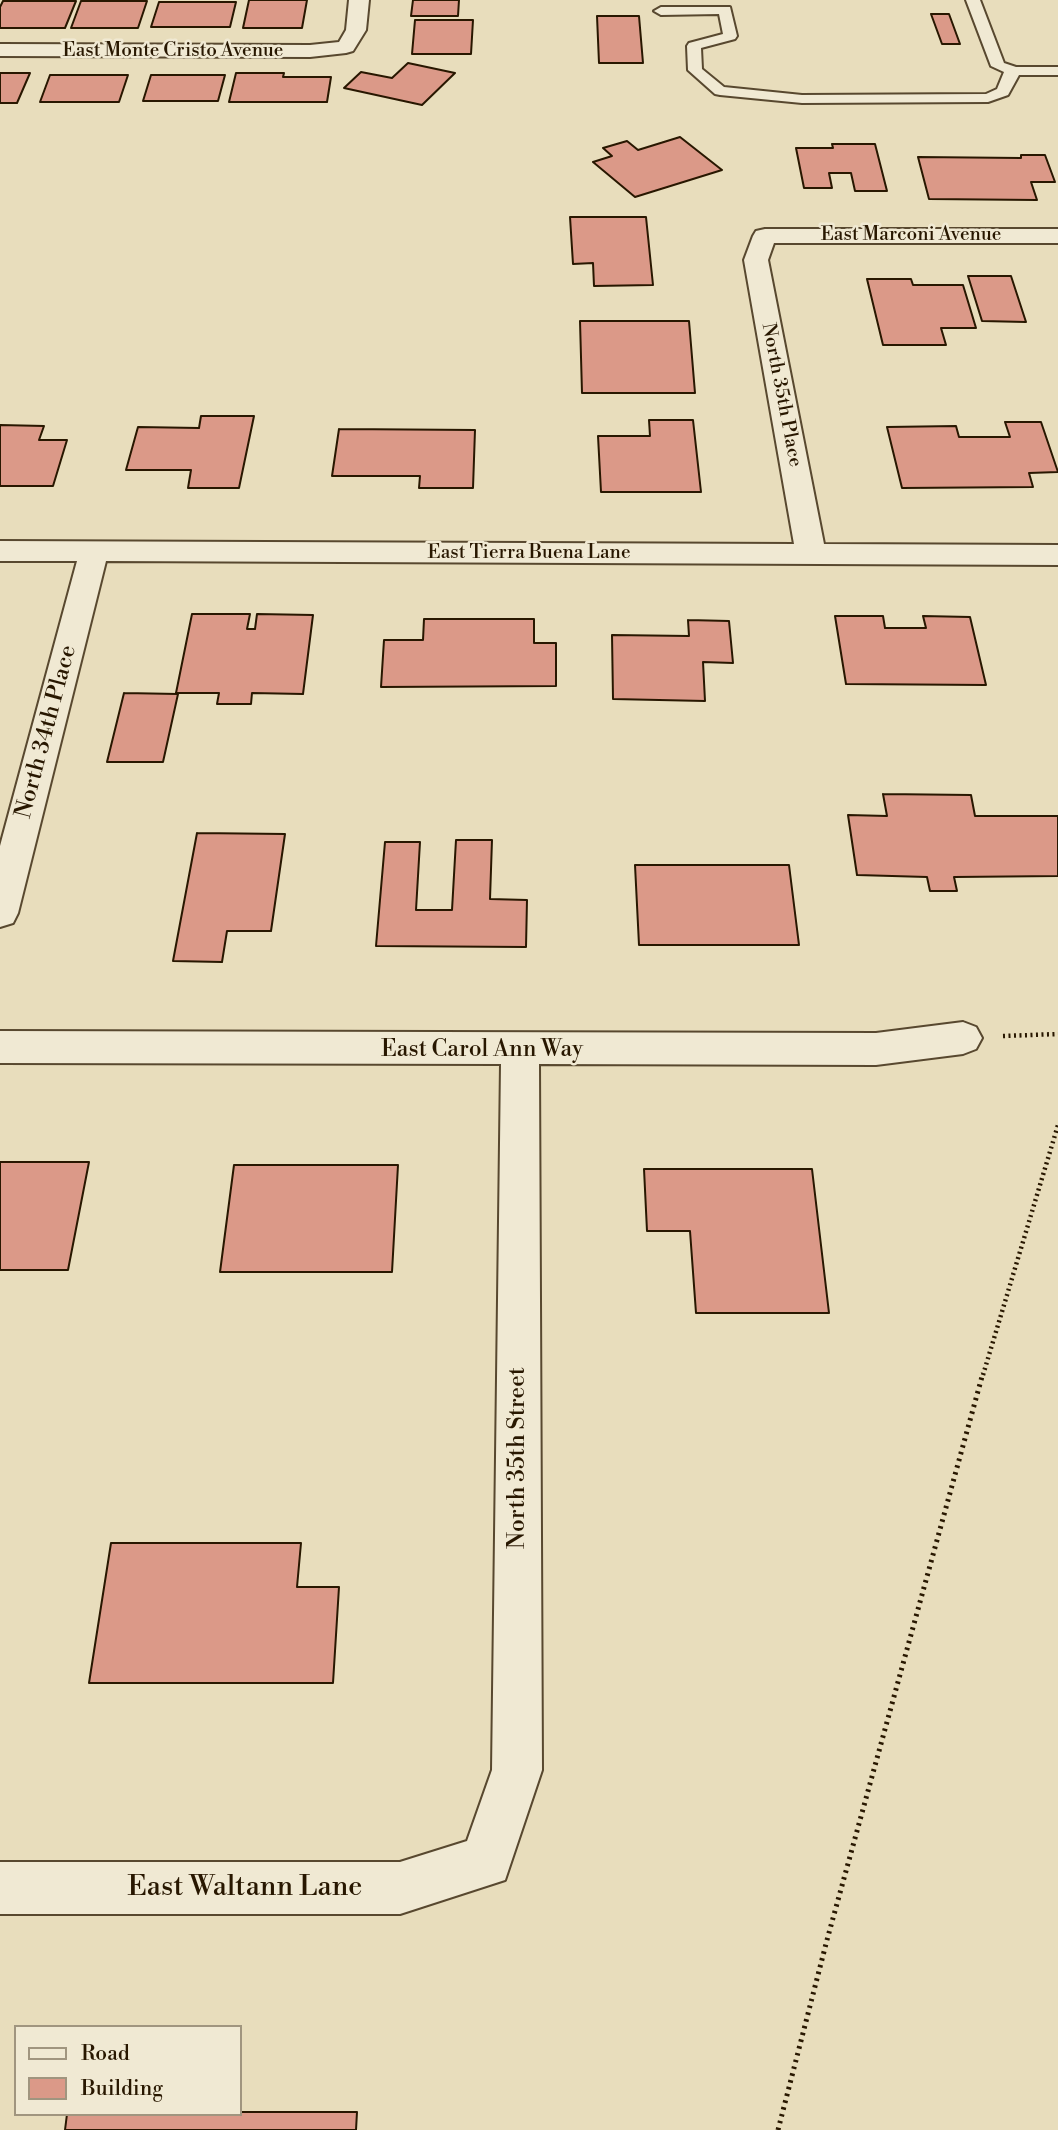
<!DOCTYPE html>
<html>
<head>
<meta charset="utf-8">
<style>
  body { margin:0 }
  #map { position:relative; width:1058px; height:2130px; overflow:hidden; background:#e8ddbc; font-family:"Libre Bodoni",serif }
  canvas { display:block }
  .legend { position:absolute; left:14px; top:2025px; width:228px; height:91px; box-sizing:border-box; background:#f0e9d3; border:2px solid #a0957f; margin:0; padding:9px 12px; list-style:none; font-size:21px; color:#281700 }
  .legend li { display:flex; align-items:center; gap:14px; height:35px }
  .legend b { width:35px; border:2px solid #a0957f }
</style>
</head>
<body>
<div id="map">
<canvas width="1058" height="2130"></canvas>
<ul class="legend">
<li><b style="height:9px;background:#f0e9d3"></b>Road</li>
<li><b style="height:19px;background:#db9988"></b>Building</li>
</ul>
</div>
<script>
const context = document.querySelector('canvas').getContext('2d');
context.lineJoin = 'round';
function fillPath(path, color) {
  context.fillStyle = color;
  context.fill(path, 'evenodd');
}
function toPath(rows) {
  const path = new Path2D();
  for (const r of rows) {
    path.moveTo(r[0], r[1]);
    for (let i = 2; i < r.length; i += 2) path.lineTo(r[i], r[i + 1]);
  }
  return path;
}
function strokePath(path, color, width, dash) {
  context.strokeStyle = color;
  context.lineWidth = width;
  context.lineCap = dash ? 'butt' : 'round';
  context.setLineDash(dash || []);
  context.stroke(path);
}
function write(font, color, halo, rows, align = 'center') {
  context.font = font + ' "Libre Bodoni",serif';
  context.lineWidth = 5;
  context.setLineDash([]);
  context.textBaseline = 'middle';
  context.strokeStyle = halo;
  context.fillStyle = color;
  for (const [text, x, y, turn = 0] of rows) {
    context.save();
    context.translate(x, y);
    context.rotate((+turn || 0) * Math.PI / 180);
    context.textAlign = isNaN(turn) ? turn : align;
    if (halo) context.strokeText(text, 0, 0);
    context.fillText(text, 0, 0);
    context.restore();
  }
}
const building = toPath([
  [249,0,307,0,302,28,243,28,249,0],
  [413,0,459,0,458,16,411,16,413,0],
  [3,1,76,1,65,28,0,28,0,7,3,1],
  [81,1,147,1,138,28,71,28,81,1],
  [159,2,236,2,230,27,151,27,159,2],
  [931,14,949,14,960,44,942,44,931,14],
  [597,16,639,16,643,63,599,63,597,16],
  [415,20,473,20,471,54,412,54,415,20],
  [408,63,455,73,422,105,344,88,361,72,392,78,408,63],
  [0,73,30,73,17,103,0,103,0,73],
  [236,73,284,73,283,77,331,77,327,102,229,102,236,73],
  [50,75,128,75,119,102,40,102,50,75],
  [151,75,225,75,218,101,143,101,151,75],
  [680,137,722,170,635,197,593,162,612,156,603,148,627,141,638,150,680,137],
  [832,144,875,144,887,191,855,191,851,173,829,173,832,188,804,188,796,148,833,148,832,144],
  [1021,155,1045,155,1055,182,1031,182,1037,200,929,199,918,157,1021,158,1021,155],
  [570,217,646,217,653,285,594,286,593,263,573,264,570,217],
  [968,276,1011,276,1026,322,982,321,968,276],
  [867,279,911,279,913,285,963,285,976,328,941,328,946,345,883,345,867,279],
  [580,321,689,321,695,393,582,393,580,321],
  [201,416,254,416,239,488,188,488,191,470,126,470,138,427,199,428,201,416],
  [649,420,693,420,701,492,601,492,598,436,650,436,649,420],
  [1005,422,1041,422,1058,472,1029,473,1033,487,902,488,887,427,956,426,959,437,1010,437,1005,422],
  [0,425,44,426,39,440,67,440,53,486,0,486,0,425],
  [339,429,475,430,473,488,419,488,420,476,332,476,339,429],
  [192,614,250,614,247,629,255,629,257,614,313,615,303,694,252,693,251,704,217,704,219,693,176,693,192,614],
  [835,616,883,616,885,628,926,628,923,616,970,617,986,685,846,684,835,616],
  [424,619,534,619,534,643,556,643,556,686,381,687,384,640,423,640,424,619],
  [688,620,729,621,733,663,703,662,705,701,613,699,612,635,689,636,688,620],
  [124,693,178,694,163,762,107,762,124,693],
  [883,794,971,795,975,816,1058,816,1058,876,954,877,957,891,930,891,927,877,857,875,848,815,887,816,883,794],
  [197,833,285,834,271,931,227,931,222,962,173,961,197,833],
  [456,840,492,840,490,899,527,900,526,947,376,946,385,842,420,842,416,910,452,910,456,840],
  [635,865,789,865,799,945,639,945,635,865],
  [0,1162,89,1162,68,1270,0,1270,0,1162],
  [234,1165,398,1165,392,1272,220,1272,234,1165],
  [644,1169,812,1169,829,1313,696,1313,690,1231,647,1231,644,1169],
  [111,1543,301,1543,297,1587,339,1587,333,1683,89,1683,111,1543],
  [240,2112,357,2112,356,2130,65,2130,67,2114,240,2114,240,2112]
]);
fillPath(building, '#db9988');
strokePath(building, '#281700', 2);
const lane = toPath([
  [966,0,980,0,1004,63,1016,67,1058,67,1058,75,1019,75,1008,95,988,102,802,103,720,95,715,94,688,70,687,46,689,43,723,34,719,14,661,15,654,11,661,7,730,7,737,36,735,39,701,48,702,69,724,87,802,95,986,94,997,89,1004,72,991,66,966,0]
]);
const street = toPath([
  [349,0,369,0,366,30,353,51,346,53,310,57,0,56,0,44,310,45,339,42,346,30,349,0],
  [765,229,1058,229,1058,243,774,243,768,260,824,544,1058,545,1058,565,106,561,18,913,13,923,0,927,0,846,77,561,0,561,0,541,794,544,744,260,753,236,756,231,765,229],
  [963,1022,976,1027,982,1038,976,1049,963,1054,876,1065,539,1064,542,1770,505,1880,400,1914,0,1914,0,1862,400,1862,467,1841,492,1770,501,1064,0,1063,0,1031,876,1033,963,1022]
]);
strokePath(lane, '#58482f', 4);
strokePath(street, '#58482f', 4);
strokePath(toPath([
  [1003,1036,1058,1034],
  [983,1375,1058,1125]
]), '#281700', 4.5, [2, 3.5]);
strokePath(toPath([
  [778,2130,827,1940,983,1373]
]), '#281700', 5, [2.5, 4.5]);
fillPath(lane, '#f0e9d3');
fillPath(street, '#f0e9d3');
write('19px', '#281700', '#f0e9d3', [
  ["East Monte Cristo Avenue",173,51],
  ["East Marconi Avenue",911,235],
  ["North 35th Place",781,395,79],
  ["East Tierra Buena Lane",529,553]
]);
write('23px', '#281700', '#f0e9d3', [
  ["North 34th Place",47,732,-75],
  ["East Carol Ann Way",482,1050],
  ["North 35th Street",518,1458,-90]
]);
write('28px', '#281700', '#f0e9d3', [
  ["East Waltann Lane",245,1888]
]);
</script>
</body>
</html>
